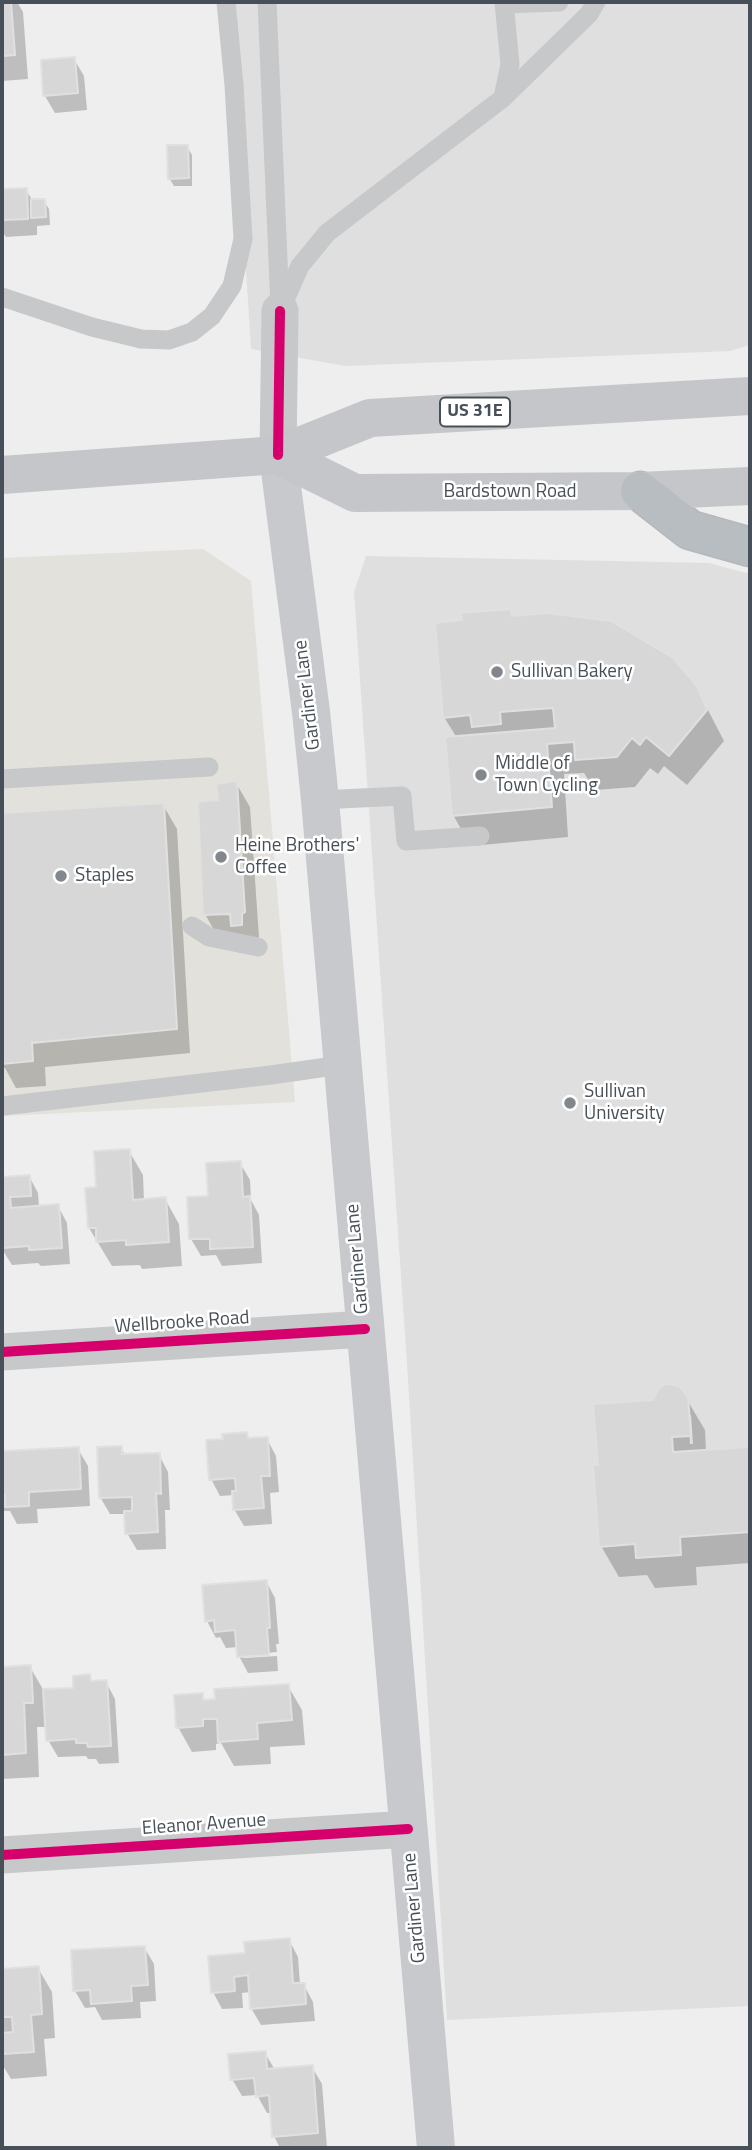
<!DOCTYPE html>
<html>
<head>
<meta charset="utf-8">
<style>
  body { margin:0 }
  #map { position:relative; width:752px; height:2150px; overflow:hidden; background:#eee; font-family:"Titillium Web",sans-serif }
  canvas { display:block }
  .frame { position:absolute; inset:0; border:4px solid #475058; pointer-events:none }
</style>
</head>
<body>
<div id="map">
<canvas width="752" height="2150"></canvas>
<div class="frame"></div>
</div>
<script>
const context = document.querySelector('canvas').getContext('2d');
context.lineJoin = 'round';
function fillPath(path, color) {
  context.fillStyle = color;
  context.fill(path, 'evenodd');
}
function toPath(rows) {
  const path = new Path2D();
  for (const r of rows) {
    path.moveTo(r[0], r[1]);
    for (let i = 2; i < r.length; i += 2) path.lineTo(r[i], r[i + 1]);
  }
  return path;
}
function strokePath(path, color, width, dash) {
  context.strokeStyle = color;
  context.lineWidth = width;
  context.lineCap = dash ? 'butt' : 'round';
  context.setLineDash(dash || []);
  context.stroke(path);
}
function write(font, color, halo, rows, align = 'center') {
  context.font = font + ' "Titillium Web",sans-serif';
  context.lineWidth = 5;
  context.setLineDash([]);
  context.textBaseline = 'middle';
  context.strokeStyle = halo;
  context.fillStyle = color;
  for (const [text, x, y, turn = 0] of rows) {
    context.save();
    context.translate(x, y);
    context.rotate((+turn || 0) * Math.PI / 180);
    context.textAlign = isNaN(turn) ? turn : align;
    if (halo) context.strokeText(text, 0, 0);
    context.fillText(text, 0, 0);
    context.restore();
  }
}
fillPath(toPath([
  [203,549,251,581,295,1102,2,1116,2,558]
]), '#e3e1db');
fillPath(toPath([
  [229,2,750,2,750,345,730,351,345,366,251,349],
  [366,556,709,563,750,574,750,2006,447,2020,407,1363,354,592]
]), '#e0dfdf');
fillPath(toPath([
  [2,2,17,2,23,12,28,79,2,81],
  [74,59,84,76,87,110,55,113,45,96],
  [187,146,192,155,192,186,174,186,169,178],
  [26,190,33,201,44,201,49,209,50,225,37,226,37,235,6,237,2,231,2,191],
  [510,611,514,618,696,687,724,741,687,785,664,766,658,774,650,768,635,787,595,790,584,773,564,774,568,837,471,846,453,815,457,738,444,717,464,622],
  [236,783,250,807,259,937,255,939,219,939,205,914,219,801],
  [163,805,177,829,190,1053,45,1067,46,1086,16,1088,5,1068,2,1068,2,815],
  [129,1151,143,1175,144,1201,165,1199,179,1224,182,1266,142,1269,140,1265,112,1266,89,1228],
  [240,1163,250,1180,251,1200,259,1215,262,1263,222,1266,216,1255,201,1256,191,1239,189,1198,209,1197],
  [29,1176,38,1193,39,1207,58,1206,67,1223,70,1264,41,1266,38,1263,12,1265,2,1249,2,1178],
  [686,1398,705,1430,706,1451,750,1448,750,1563,696,1567,697,1585,655,1588,647,1575,619,1577,601,1546,600,1467],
  [688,1415,691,1415,693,1444,690,1444],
  [246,1434,250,1440,267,1439,276,1456,279,1492,270,1493,272,1524,244,1526,234,1509,234,1495,220,1496,211,1479,225,1441],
  [121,1448,126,1456,159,1455,168,1472,170,1510,165,1510,166,1549,137,1550,127,1533,126,1514,110,1514,100,1497],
  [78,1449,88,1466,90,1506,37,1509,38,1523,17,1524,10,1511,3,1511,2,1453],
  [266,1581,275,1598,279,1644,276,1644,277,1652,244,1655,244,1658,277,1656,278,1671,248,1673,239,1656,238,1647,226,1648,220,1637,216,1638,207,1621],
  [30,1667,44,1691,75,1689,89,1676,93,1683,106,1682,115,1699,119,1763,99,1764,96,1759,88,1759,86,1756,58,1757,48,1740,47,1727,37,1727,39,1777,2,1779,2,1669],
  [288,1686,302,1710,305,1745,270,1747,271,1764,234,1766,221,1743,216,1744,216,1750,192,1752,178,1727,202,1695,206,1702],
  [289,1940,298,1957,300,1985,304,1985,313,2002,315,2021,261,2025,251,2008,250,1992,242,1993,243,2008,222,2009,213,1992,247,1955],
  [144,1947,154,1964,156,2001,140,2002,141,2018,102,2020,95,2007,85,2008,75,1991],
  [38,1968,52,1992,55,2038,44,2039,47,2076,11,2079,2,2064,2,1970],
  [265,2053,275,2070,312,2067,322,2084,327,2148,280,2148,274,2136,272,2113,267,2113,257,2095,242,2096,232,2079]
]), '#0003');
const building = toPath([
  [2,2,11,2,15,55,2,56,2,2],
  [75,57,78,93,43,96,41,60,75,57],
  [167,145,188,145,189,178,168,179,167,145],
  [27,188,28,219,2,220,2,189,27,188],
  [31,199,45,199,46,217,31,218,31,199],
  [511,609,512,616,547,613,611,621,673,658,697,686,707,710,669,756,646,737,640,745,632,738,617,757,575,760,574,742,547,744,552,807,452,816,445,737,555,728,553,708,500,712,501,724,472,727,470,715,443,718,435,623,462,620,461,613,511,609],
  [237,781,245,912,242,914,242,925,231,926,230,914,203,915,198,802,218,800,216,784,237,781],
  [164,803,177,1029,32,1043,33,1061,2,1064,2,813,164,803],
  [130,1149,133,1200,166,1197,169,1242,126,1245,126,1240,96,1242,96,1228,88,1228,85,1188,96,1187,94,1151,130,1149],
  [241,1161,243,1197,250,1196,253,1247,210,1249,210,1239,189,1239,187,1197,208,1196,206,1163,241,1161],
  [30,1175,31,1196,10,1197,11,1208,59,1204,62,1248,29,1250,29,1246,2,1248,2,1177,30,1175],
  [666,1384,679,1386,688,1397,691,1436,672,1437,673,1452,750,1447,750,1532,680,1537,681,1555,636,1558,635,1544,599,1547,593,1465,598,1465,593,1404,653,1400,659,1388,666,1384],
  [247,1432,248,1438,268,1437,270,1476,261,1476,264,1508,233,1510,232,1491,236,1491,235,1478,209,1480,206,1440,223,1439,222,1434,247,1432],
  [122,1446,122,1454,160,1453,161,1494,156,1493,158,1532,125,1534,124,1511,132,1511,132,1497,99,1498,97,1447,122,1446],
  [79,1447,81,1489,29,1492,29,1506,5,1507,5,1495,2,1495,2,1451,79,1447],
  [267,1580,270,1628,267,1628,269,1655,237,1657,235,1630,215,1632,214,1620,205,1622,202,1585,267,1580],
  [31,1665,33,1703,24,1703,26,1753,2,1755,2,1667,31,1665],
  [90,1674,91,1681,107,1680,111,1746,88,1747,87,1743,76,1743,76,1739,46,1741,43,1689,73,1688,73,1676,90,1674],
  [289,1684,292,1720,257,1723,258,1739,218,1742,217,1719,203,1719,203,1726,176,1728,174,1695,203,1693,203,1700,215,1699,214,1689,289,1684],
  [290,1938,293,1983,305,1983,306,2004,250,2009,248,1975,234,1977,235,1991,211,1993,208,1956,245,1953,244,1942,290,1938],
  [145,1946,148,1985,131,1986,132,2001,91,2004,90,1990,73,1991,71,1950,145,1946],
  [39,1966,42,2014,31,2015,34,2052,2,2054,2,2033,13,2032,12,2017,2,2017,2,1969,39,1966],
  [266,2051,267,2069,313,2065,318,2133,272,2137,269,2095,256,2097,254,2078,230,2080,228,2054,266,2051]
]);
fillPath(building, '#d7d7d8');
strokePath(building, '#e0e0e1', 2);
const highway = toPath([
  [640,491,690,530,750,547]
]);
strokePath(highway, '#b4b8bc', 41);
strokePath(toPath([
  [267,2,280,307],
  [504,4,559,2],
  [503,98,510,64,504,2],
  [2,297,92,327,141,339,169,340,192,332,212,316,232,286,243,239,234,85,226,2],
  [280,311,300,266,327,233,503,98,589,14,596,2],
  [2,779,209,767],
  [320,800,402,796,406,841,480,836],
  [192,926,209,937,258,947],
  [2,1106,271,1075,341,1065]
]), '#c6c8c9', 19);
strokePath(toPath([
  [278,455,280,311],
  [2,1352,365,1329],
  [2,1855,408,1829]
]), '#c6c8c9', 37);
strokePath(toPath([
  [278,455,311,712,320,800,436,2148]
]), '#c7c9cc', 38);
strokePath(toPath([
  [278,455,355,493,640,491,750,486],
  [2,475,278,455,370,418,750,396]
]), '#c4c6c9', 38);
strokePath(highway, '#b8bdc1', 38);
strokePath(toPath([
  [278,455,280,311],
  [2,1352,365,1329],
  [2,1855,408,1829]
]), '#d6006c', 10);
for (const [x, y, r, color] of [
  [497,672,7,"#81878c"],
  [481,775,7,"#81878c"],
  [221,857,7,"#81878c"],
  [61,876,7,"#81878c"],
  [570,1103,7,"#81878c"]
]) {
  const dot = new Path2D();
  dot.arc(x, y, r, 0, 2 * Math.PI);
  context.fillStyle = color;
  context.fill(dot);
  strokePath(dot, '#fff', 2.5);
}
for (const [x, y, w] of [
  [475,412,70]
]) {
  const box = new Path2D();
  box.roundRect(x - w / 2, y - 14.5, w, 29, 5);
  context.fillStyle = '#fff';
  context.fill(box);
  strokePath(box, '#475058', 2);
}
write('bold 18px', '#475058', null, [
  ["US 31E",475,412]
]);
write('19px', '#475058', '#fff', [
  ["Bardstown Road",510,492],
  ["Gardiner Lane",308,695,-97],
  ["Gardiner Lane",358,1259,-95],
  ["Wellbrooke Road",182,1323,-4],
  ["Eleanor Avenue",204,1825,-4],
  ["Gardiner Lane",415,1908,-95]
]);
write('19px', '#475058', '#fff', [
  ["Sullivan Bakery",511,672],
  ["Middle of",495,764],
  ["Town Cycling",495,786],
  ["Heine Brothers'",235,846],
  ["Coffee",235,868],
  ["Staples",75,876],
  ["Sullivan",584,1092],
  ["University",584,1114]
], 'left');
</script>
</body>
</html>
